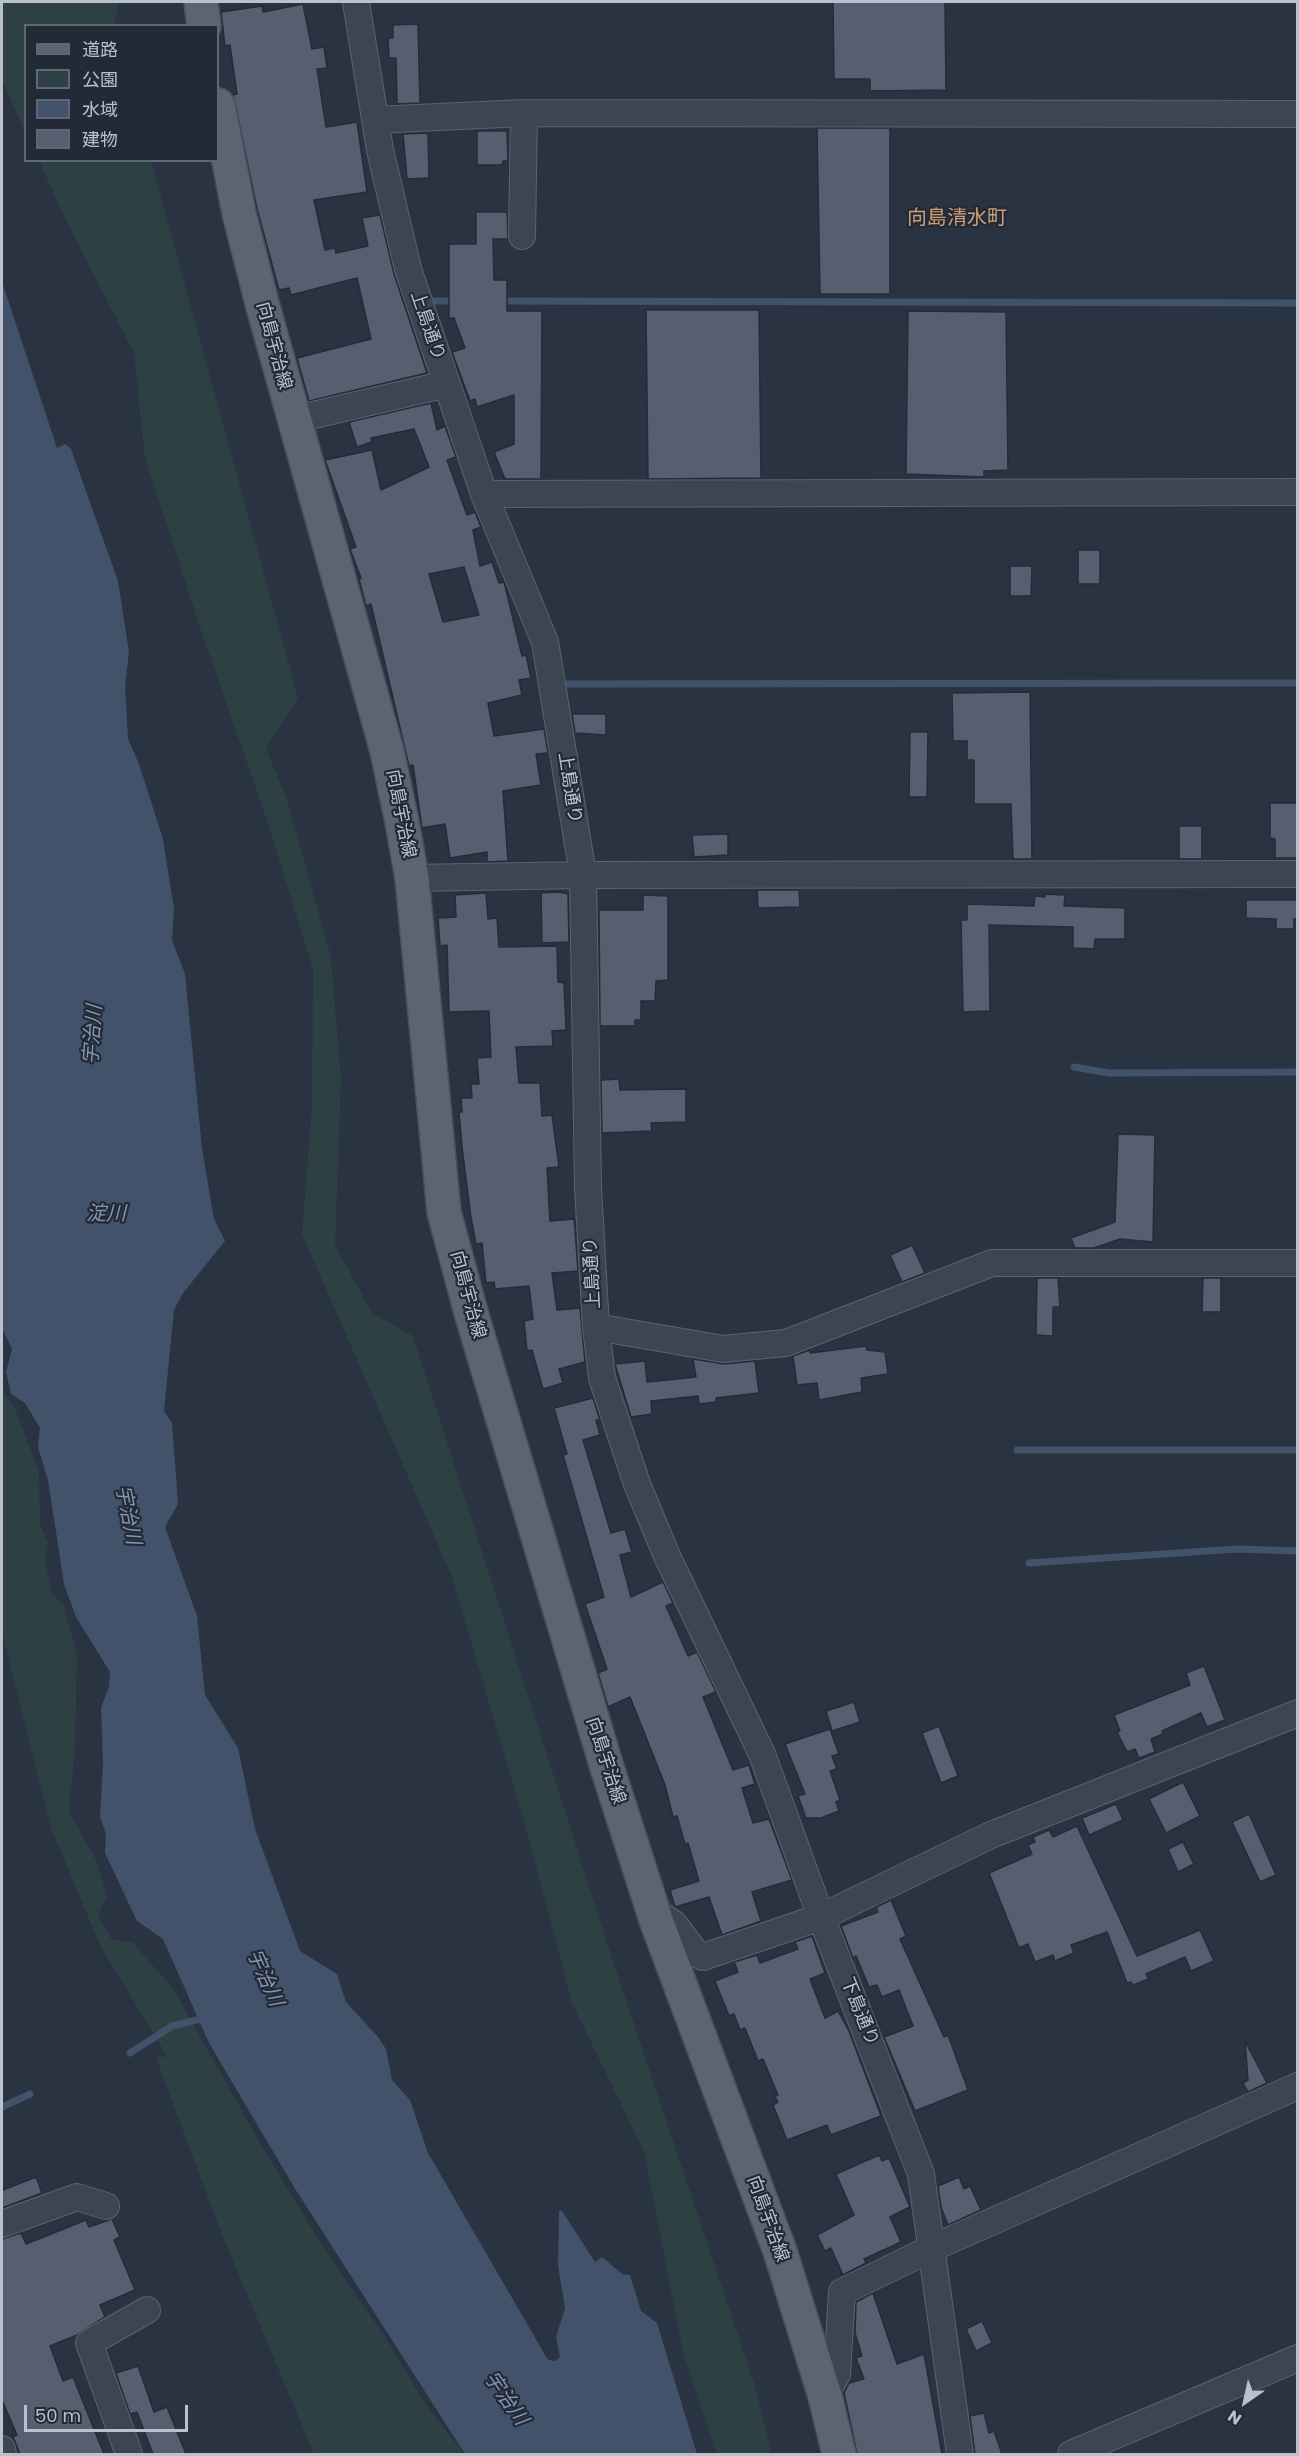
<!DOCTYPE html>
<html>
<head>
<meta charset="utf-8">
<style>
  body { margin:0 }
  #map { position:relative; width:1299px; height:2456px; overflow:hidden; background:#2a3342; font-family:Poppins,"Noto Sans JP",sans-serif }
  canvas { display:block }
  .frame { position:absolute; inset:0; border:3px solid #bbc1cc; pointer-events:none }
  .legend { position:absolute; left:24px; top:24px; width:195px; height:138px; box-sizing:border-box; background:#232a37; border:2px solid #606673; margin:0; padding:8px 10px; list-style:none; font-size:18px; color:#bbc1cc }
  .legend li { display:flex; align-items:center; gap:12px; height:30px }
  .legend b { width:30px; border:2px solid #606673 }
  .north { position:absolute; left:1215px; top:2372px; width:60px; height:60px; -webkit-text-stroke:4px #232a37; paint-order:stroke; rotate:214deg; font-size:16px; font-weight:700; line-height:24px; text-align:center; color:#bbc1cc }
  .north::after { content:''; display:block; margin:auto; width:21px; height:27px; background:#bbc1cc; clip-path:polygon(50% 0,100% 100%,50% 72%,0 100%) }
  .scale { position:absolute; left:24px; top:2405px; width:164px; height:27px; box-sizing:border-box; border:3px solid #bbc1cc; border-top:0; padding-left:8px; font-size:18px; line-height:21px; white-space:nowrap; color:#bbc1cc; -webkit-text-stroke:4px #232a37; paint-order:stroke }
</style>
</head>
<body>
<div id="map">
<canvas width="1299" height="2456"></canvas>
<div class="frame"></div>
<ul class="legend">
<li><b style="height:8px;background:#5c6472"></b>道路</li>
<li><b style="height:16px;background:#2d4144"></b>公園</li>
<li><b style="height:16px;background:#43526b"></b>水域</li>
<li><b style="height:16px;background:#555f6f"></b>建物</li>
</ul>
<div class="north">N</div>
<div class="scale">50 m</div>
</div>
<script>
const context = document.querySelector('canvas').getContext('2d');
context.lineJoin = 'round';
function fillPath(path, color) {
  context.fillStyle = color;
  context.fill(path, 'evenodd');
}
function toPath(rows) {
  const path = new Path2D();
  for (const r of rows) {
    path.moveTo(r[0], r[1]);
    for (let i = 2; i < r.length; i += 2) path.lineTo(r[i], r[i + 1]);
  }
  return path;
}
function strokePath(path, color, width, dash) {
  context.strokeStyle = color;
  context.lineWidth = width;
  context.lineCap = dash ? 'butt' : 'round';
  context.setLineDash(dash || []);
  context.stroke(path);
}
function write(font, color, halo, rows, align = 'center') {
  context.font = font + ' Poppins,"Noto Sans JP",sans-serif';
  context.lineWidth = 4.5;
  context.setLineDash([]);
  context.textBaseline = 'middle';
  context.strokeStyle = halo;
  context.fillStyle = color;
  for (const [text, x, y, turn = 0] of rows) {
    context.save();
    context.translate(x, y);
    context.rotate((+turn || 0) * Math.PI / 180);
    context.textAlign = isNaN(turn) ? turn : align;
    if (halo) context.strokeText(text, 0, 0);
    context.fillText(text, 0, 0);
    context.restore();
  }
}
fillPath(toPath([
  [2,2,119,2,114,25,26,26,25,132,3,82],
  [39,161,151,161,298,698,266,749,287,800,331,957,341,1080,335,1245,372,1313,413,1336,611,1955,754,2383,772,2454,717,2454,683,2352,644,2151,572,2003,529,1839,452,1577,302,1234,312,1106,313,969,267,820,201,630,145,458,134,353,68,224],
  [2,1391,16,1411,39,1472,40,1524,48,1543,45,1560,52,1594,63,1604,77,1654,75,1746,69,1811,96,1860,107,1896,98,1914,111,1939,133,1943,174,1990,261,2145,321,2243,389,2343,424,2402,464,2454,314,2454,221,2232,156,2058,167,2056,100,1945,51,1828,2,1633]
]), '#2d4144');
fillPath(toPath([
  [2,282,57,448,65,444,71,449,118,581,129,652,125,687,128,739,139,764,163,839,174,909,172,940,185,974,202,1149,214,1219,225,1241,183,1293,174,1310,164,1411,172,1423,178,1504,165,1527,197,1616,205,1695,238,1748,255,1829,300,1951,337,1974,346,2002,378,2037,386,2049,392,2080,410,2100,428,2153,548,2360,555,2361,560,2357,556,2337,565,2308,558,2265,559,2210,562,2211,595,2262,602,2257,622,2274,630,2275,641,2311,657,2323,697,2454,465,2454,294,2187,209,2043,163,1939,137,1921,105,1853,106,1834,100,1817,103,1763,101,1708,109,1687,110,1672,76,1617,64,1584,48,1480,38,1447,40,1428,25,1403,11,1394,6,1372,12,1349,2,1328]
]), '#43526b');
strokePath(toPath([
  [433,301,458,301],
  [499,301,1298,303],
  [559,684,1298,683],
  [1074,1067,1109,1073,1298,1072],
  [1017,1450,1298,1450],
  [1029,1563,1238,1549,1298,1551],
  [130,2053,172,2026,205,2018],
  [2,2107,30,2094]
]), '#43526b', 7);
const building = toPath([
  [833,2,945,2,946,90,870,91,870,79,834,79,833,2],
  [303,4,312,49,324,47,327,68,317,69,326,127,357,122,367,192,314,200,325,250,335,248,336,253,368,246,362,218,380,215,394,274,427,373,309,401,297,358,371,339,357,278,291,295,289,288,279,290,257,209,233,95,237,94,230,45,225,46,221,12,262,6,263,12,303,4],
  [418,24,420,103,397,104,396,58,389,58,388,38,393,38,393,25,418,24],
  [817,128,890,128,890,294,820,294,817,128],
  [477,131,507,131,508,161,503,161,502,165,477,165,477,131],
  [428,133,429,178,407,179,403,134,428,133],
  [476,212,507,212,508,239,493,239,494,280,507,280,507,311,542,311,541,479,505,479,494,452,514,444,514,395,477,407,475,399,470,401,452,352,465,348,454,318,449,318,449,244,476,244,476,212],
  [646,310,759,310,761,478,648,479,646,310],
  [908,311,1006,312,1008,470,984,471,984,477,906,474,908,311],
  [431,403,437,430,445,426,456,457,447,460,467,515,475,512,481,527,473,530,480,566,492,562,499,583,504,582,522,656,526,655,531,678,519,680,522,695,488,703,494,736,544,729,548,753,536,754,541,785,503,791,508,861,487,862,487,852,450,858,445,824,422,828,413,765,409,766,371,604,366,606,359,579,361,578,350,549,356,547,325,460,372,450,381,490,429,467,414,429,371,438,372,442,357,447,349,422,431,403],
  [464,567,479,615,443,622,429,574,464,567],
  [1078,550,1100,550,1100,584,1078,584,1078,550],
  [1010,566,1032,566,1031,596,1010,596,1010,566],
  [1030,692,1032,859,1013,859,1011,804,974,804,974,760,967,760,967,741,953,741,952,693,1030,692],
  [572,714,606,714,606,735,575,733,572,714],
  [910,732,928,732,927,797,909,797,910,732],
  [1270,803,1297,803,1297,858,1275,858,1275,839,1270,838,1270,803],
  [1179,826,1202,826,1202,859,1179,859,1179,826],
  [728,834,728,855,694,857,692,835,728,834],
  [757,890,799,890,800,907,758,908,757,890],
  [559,892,568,894,569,942,542,943,541,893,559,892],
  [486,893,488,919,497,918,499,947,557,946,558,982,564,983,566,1030,552,1031,553,1046,516,1047,519,1083,540,1083,542,1116,552,1115,559,1167,547,1168,550,1221,574,1219,575,1229,578,1271,552,1273,557,1310,580,1308,585,1362,559,1369,563,1383,543,1389,532,1350,527,1351,524,1321,533,1319,529,1286,495,1289,494,1282,486,1283,482,1243,476,1244,471,1218,462,1147,459,1112,462,1112,461,1098,472,1098,471,1084,479,1084,477,1058,491,1057,489,1011,449,1012,447,945,440,946,438,918,456,917,455,895,486,893],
  [1045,894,1065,895,1064,906,1125,908,1125,939,1095,939,1094,949,1073,948,1073,927,989,925,990,1011,963,1012,961,920,967,920,967,904,1034,906,1035,896,1045,897,1045,894],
  [643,895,668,896,668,980,656,981,655,1001,641,1001,641,1020,635,1020,635,1026,600,1026,599,910,643,910,643,895],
  [1246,900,1298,900,1298,919,1294,919,1294,929,1276,929,1276,919,1246,918,1246,900],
  [619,1079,620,1090,686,1089,686,1122,651,1123,652,1131,602,1133,601,1080,619,1079],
  [1118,1134,1155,1135,1153,1242,1120,1239,1094,1248,1075,1248,1071,1238,1115,1222,1118,1134],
  [912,1245,925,1273,902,1282,890,1255,912,1245],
  [1037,1278,1058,1278,1060,1307,1053,1307,1053,1336,1036,1335,1037,1278],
  [1203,1278,1221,1278,1221,1312,1202,1312,1203,1278],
  [866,1346,867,1350,885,1352,888,1374,861,1378,862,1392,819,1400,817,1383,797,1385,793,1356,810,1350,810,1353,866,1346],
  [693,1359,724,1364,755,1361,759,1393,716,1398,716,1402,699,1404,698,1396,651,1401,652,1414,631,1417,615,1364,645,1361,647,1382,696,1377,693,1359],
  [593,1398,600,1420,596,1420,600,1435,583,1440,611,1533,625,1529,632,1552,620,1555,631,1597,663,1582,673,1603,666,1606,688,1656,697,1652,716,1692,703,1697,733,1770,749,1765,755,1784,742,1788,753,1823,769,1819,792,1880,752,1892,761,1921,722,1935,709,1897,675,1907,670,1890,699,1881,688,1843,685,1844,677,1816,673,1817,665,1785,630,1697,608,1707,598,1673,607,1669,585,1604,604,1597,563,1455,567,1454,554,1408,593,1398],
  [1204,1666,1225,1720,1207,1727,1201,1713,1162,1731,1163,1734,1151,1739,1155,1752,1139,1758,1135,1749,1127,1752,1117,1732,1120,1731,1114,1715,1190,1685,1186,1673,1204,1666],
  [854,1702,860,1722,832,1731,826,1711,854,1702],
  [939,1726,958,1776,941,1783,922,1733,939,1726],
  [830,1729,839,1754,832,1756,837,1769,830,1771,840,1800,836,1802,839,1811,821,1818,806,1818,798,1796,805,1794,785,1744,830,1729],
  [1183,1782,1200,1816,1166,1833,1149,1799,1183,1782],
  [1116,1804,1123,1820,1089,1835,1082,1818,1116,1804],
  [1249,1814,1276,1875,1260,1882,1232,1822,1249,1814],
  [1077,1826,1137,1956,1200,1930,1214,1961,1191,1971,1185,1957,1146,1974,1149,1979,1133,1985,1131,1982,1127,1983,1107,1932,1071,1945,1074,1953,1055,1961,1053,1955,1035,1962,1028,1944,1019,1948,989,1873,1032,1854,1028,1845,1035,1842,1033,1837,1049,1830,1053,1837,1077,1826],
  [1183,1842,1194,1864,1178,1872,1168,1849,1183,1842],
  [891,1900,906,1936,900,1939,944,2037,948,2035,968,2090,915,2111,884,2037,913,2026,899,1990,882,1997,877,1985,869,1987,856,1956,853,1958,841,1926,878,1912,876,1907,891,1900],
  [812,1936,825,1973,810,1979,825,2018,838,2011,849,2031,881,2116,831,2135,827,2125,787,2140,773,2105,778,2102,775,2096,778,2095,763,2059,758,2061,745,2028,740,2030,734,2014,729,2016,715,1981,738,1972,734,1962,757,1955,760,1963,798,1949,795,1942,812,1936],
  [1245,2041,1267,2083,1248,2092,1243,2083,1248,2080,1245,2041],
  [879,2155,882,2161,889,2158,910,2207,890,2217,901,2242,864,2259,866,2263,843,2275,831,2248,825,2251,817,2235,854,2215,836,2174,879,2155],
  [36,2177,42,2193,2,2208,2,2186,3,2190,36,2177],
  [959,2177,964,2189,970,2186,981,2210,948,2225,941,2207,938,2186,959,2177],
  [112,2219,120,2237,114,2240,135,2290,100,2305,105,2317,77,2335,50,2346,63,2381,73,2377,104,2454,20,2454,13,2437,17,2435,2,2400,2,2239,21,2233,26,2244,86,2220,89,2227,112,2219],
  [873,2293,897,2364,924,2354,942,2454,857,2454,844,2393,849,2383,864,2379,856,2358,862,2356,855,2333,856,2302,873,2293],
  [982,2321,992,2343,976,2351,966,2329,982,2321],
  [138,2366,154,2412,167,2407,186,2454,153,2454,137,2412,130,2414,116,2373,138,2366],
  [984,2413,989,2433,994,2431,1002,2454,975,2454,970,2416,984,2413]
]);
fillPath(building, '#555f6f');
strokePath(building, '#252c39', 1.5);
const minor = toPath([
  [356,2,380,150,408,269,484,494,545,642,583,875,588,1188,596,1327,602,1378,637,1484,667,1556,762,1754,821,1917,921,2174,960,2454],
  [375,120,524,113,1298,114],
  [522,236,524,113],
  [292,420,447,384],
  [484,494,1298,492],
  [412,878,583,875,1298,874],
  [596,1327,723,1349,786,1343,992,1263,1298,1263],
  [653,1910,674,1924,696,1953,703,1957,821,1917,991,1835,1298,1713],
  [2,2224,77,2197,106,2206],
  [825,2396,837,2374,842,2292,930,2249,1298,2086],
  [2,2449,3,2454],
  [129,2454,89,2343,147,2310],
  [1071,2454,1298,2358]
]);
const major = toPath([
  [201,2,204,26],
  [218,105,239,213,262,303,387,751,402,822,412,878,444,1212,472,1316,605,1761,656,1920,781,2254,825,2396,839,2454]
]);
strokePath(minor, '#5c636f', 28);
strokePath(major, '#484e5b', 36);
strokePath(minor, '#3e4552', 26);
strokePath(major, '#5c6472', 33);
write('18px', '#bbc1cc', '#232a37', [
  ["上島通り",427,326,71],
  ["向島宇治線",273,346,75],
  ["上島通り",569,788,81],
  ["向島宇治線",400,814,79],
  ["上島通り",593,1273,-93],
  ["向島宇治線",467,1295,75],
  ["向島宇治線",605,1761,72],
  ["下島通り",859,2012,68],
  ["向島宇治線",767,2219,70]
]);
write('20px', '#cfa073', '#232a37', [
  ["向島清水町",957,219]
]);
write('italic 20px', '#8696b0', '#232a37', [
  ["宇治川",94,1035,-86],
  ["淀川",106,1215],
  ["宇治川",127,1515,79],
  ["宇治川",264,1978,66],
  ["宇治川",505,2399,55]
]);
</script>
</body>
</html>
